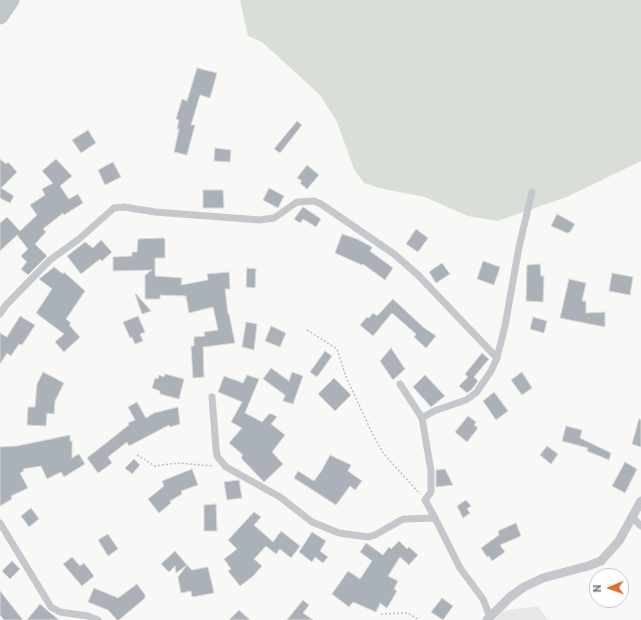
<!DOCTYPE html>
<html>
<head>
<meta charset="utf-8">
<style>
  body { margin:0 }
  #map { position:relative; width:641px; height:620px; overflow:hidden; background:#f8f8f6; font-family:Roboto,sans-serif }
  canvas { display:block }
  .north { position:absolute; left:589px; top:568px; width:40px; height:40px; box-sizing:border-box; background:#fff; border:1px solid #c3c8cf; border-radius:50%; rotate:268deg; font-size:11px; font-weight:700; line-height:16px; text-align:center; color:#697586 }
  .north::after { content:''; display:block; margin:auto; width:14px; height:18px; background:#db6e33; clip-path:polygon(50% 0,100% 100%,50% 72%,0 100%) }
</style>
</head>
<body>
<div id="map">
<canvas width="641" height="620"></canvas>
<div class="north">N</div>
</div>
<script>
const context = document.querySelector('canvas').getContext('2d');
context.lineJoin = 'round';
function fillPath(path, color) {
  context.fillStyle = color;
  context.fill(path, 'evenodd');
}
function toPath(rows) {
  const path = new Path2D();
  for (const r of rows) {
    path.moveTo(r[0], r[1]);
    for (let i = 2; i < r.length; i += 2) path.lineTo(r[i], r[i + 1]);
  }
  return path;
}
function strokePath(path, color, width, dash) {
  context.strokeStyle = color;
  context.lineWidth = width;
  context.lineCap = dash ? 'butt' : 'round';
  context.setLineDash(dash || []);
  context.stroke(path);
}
fillPath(toPath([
  [538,606,548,620,495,620,502,611]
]), '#e6e7e7');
fillPath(toPath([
  [240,0,641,0,641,161,569,196,498,221,468,216,425,197,379,188,364,183,354,169,337,122,320,95,262,42,248,36]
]), '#d9dfd7');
strokePath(toPath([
  [0,16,11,0]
]), '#bfc6cc', 17);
const building = toPath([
  [197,68,217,73,210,98,200,95,191,125,195,125,187,155,174,152,179,129,177,129,179,120,176,119,182,99,187,101,197,68],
  [297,121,302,125,280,153,274,149,297,121],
  [88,130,96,143,81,153,72,140,88,130],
  [215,148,231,150,230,162,214,161,215,148],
  [0,159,6,164,8,162,17,172,1,188,14,196,10,203,0,198,0,159],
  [56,159,72,176,60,186,69,199,78,194,83,203,64,215,63,213,43,229,46,232,35,244,47,256,28,275,21,269,27,262,21,256,28,249,17,235,0,251,0,223,7,217,20,231,37,215,30,205,45,195,42,189,53,183,42,171,56,159],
  [113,162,121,177,105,185,98,170,113,162],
  [307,165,319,175,307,189,300,183,302,181,297,178,307,165],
  [269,188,284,196,278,208,263,200,269,188],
  [203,190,223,190,224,208,203,208,203,190],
  [303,207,321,219,316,227,303,219,300,223,294,219,303,207],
  [557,214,575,224,570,232,567,233,551,226,557,214],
  [416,229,428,238,418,252,406,244,416,229],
  [342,234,357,239,372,247,370,251,393,268,385,280,363,264,362,265,335,253,342,234],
  [163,238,165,239,165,258,155,258,155,276,182,278,181,285,208,280,207,274,229,272,230,289,225,289,228,314,229,314,235,343,203,347,204,377,193,378,191,346,194,346,194,337,205,336,204,332,218,330,213,307,189,313,186,296,160,295,160,299,145,299,145,275,152,270,113,271,113,257,132,256,132,252,137,252,138,239,163,238],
  [101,240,112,252,102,261,100,259,81,274,67,256,85,242,93,248,101,240],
  [483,261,500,267,494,285,477,279,483,261],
  [442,263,450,274,436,283,429,272,442,263],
  [540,264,541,276,544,276,543,302,526,301,527,265,540,264],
  [54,267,63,274,64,272,85,291,66,319,71,323,69,325,80,337,64,352,55,342,64,334,36,313,52,289,39,279,54,267],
  [247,268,256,269,255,288,246,287,247,268],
  [612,273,633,277,630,295,609,291,612,273],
  [569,279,586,283,582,301,586,301,586,313,605,312,605,327,560,318,569,279],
  [135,294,136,294,151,311,142,314,135,294],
  [393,299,423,327,436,336,426,348,414,337,416,334,392,313,373,336,360,325,367,317,369,318,373,313,377,316,393,299],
  [20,316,35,325,22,345,19,344,11,356,7,353,0,364,0,333,7,337,20,316],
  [138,316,145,332,140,334,143,341,135,344,132,337,130,338,123,322,138,316],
  [533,317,547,321,544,333,530,329,533,317],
  [246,322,257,324,254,350,242,347,246,322],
  [271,326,286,333,280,347,265,341,271,326],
  [391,348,405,369,393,380,380,361,391,348],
  [325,351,332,356,317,377,310,372,325,351],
  [482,353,489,359,474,377,478,381,472,389,467,393,459,386,468,377,465,374,482,353],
  [271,368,289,381,292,372,303,376,293,404,283,401,285,395,263,379,271,368],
  [43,372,64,383,55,401,54,414,47,413,46,426,27,425,28,407,35,407,37,384,43,372],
  [522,372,532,388,522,395,511,380,522,372],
  [165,374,184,379,179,399,160,394,160,391,152,388,155,378,158,379,159,375,164,377,165,374],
  [247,375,259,379,245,413,262,422,269,414,272,414,277,417,271,424,285,435,272,452,283,464,264,482,241,458,243,455,229,443,242,428,231,422,242,402,218,392,224,376,243,383,247,375],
  [425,375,445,396,431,407,413,387,425,375],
  [334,378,351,395,335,411,318,394,334,378],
  [494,392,508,411,496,420,483,401,494,392],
  [137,402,146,418,154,413,178,407,180,424,170,427,169,425,129,446,127,442,108,457,112,463,98,473,87,458,129,425,128,423,135,420,128,407,137,402],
  [468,416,476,422,474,425,478,428,467,442,455,432,468,416],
  [639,419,641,420,641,447,632,444,639,419],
  [566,426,582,430,580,438,611,453,609,460,587,451,588,448,562,441,566,426],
  [70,435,70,441,72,441,72,458,79,454,85,464,64,477,61,472,47,479,41,466,23,469,24,471,20,473,28,488,11,496,12,499,0,506,0,447,17,446,70,435],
  [547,446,558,454,551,464,540,455,547,446],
  [330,455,351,465,348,471,362,481,355,490,350,486,336,505,294,478,298,471,314,481,322,470,330,455],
  [134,459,140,465,132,474,125,468,134,459],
  [625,462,637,469,625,493,612,486,625,462],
  [192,469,198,485,181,491,182,494,170,501,171,503,159,513,148,499,164,486,162,481,192,469],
  [445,469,453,485,436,487,436,470,445,469],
  [239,480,242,498,227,500,224,482,239,480],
  [466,500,471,506,467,509,470,513,463,518,457,506,466,500],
  [216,504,217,531,204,531,204,505,216,504],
  [31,508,39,519,29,527,21,516,31,508],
  [254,512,261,517,254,525,273,542,281,531,300,546,291,558,280,549,276,554,266,546,254,559,262,566,252,577,240,586,228,571,231,569,224,559,237,549,228,540,254,512],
  [516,523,521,536,500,545,505,552,492,561,489,556,487,557,481,548,499,535,498,531,516,523],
  [312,532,326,541,320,551,328,557,323,563,315,557,312,562,299,552,312,532],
  [108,534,118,549,108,556,98,540,108,534],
  [399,541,407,549,409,547,418,555,409,565,400,557,388,576,398,581,394,589,397,591,387,608,380,603,376,612,353,602,349,607,332,594,348,571,360,579,372,561,360,552,366,543,383,555,389,547,391,549,399,541],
  [175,551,187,565,176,573,175,566,169,572,161,564,175,551],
  [72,557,80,566,84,563,94,576,82,586,63,564,72,557],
  [12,561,20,569,10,579,2,571,12,561],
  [187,565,192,570,208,567,214,593,192,597,191,591,181,593,178,577,187,565],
  [137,584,145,595,145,598,119,620,117,620,108,610,88,602,94,588,118,598,137,584],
  [0,591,23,620,4,620,0,615,0,591],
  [442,598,453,606,443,620,431,612,442,598],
  [303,600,309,605,303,613,313,620,287,620,303,600],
  [40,604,48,611,59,620,27,620,40,604],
  [239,610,250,620,229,620,239,610]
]);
fillPath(building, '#abb1b8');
strokePath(building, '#dadad8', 1);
strokePath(toPath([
  [307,330,337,349,346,377,374,437,384,454,420,494],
  [137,455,155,466,177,463,214,466],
  [381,614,408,613,419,620]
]), '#bcbec1', 1.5, [2, 2]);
strokePath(toPath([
  [0,314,6,305,50,260,79,239,114,208,124,207,155,212,260,220,274,218,297,202,314,201,321,204,394,254,418,275,497,358],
  [400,384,422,418],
  [212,397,216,448,217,456,226,467,280,497,312,522,339,533,368,537,375,535,403,519,435,518,460,568,483,599,490,617],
  [632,517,641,526],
  [435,518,425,500,431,492,431,471,422,418,434,411,466,400,476,393,491,371,497,358,505,326,519,247,532,192],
  [0,523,51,607,60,612,88,616,98,620]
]), '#c4c7cb', 7);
strokePath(toPath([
  [487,620,510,597,524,587,543,578,588,566,601,561,619,541,641,501]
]), '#c4c7cb', 9);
</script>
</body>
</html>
